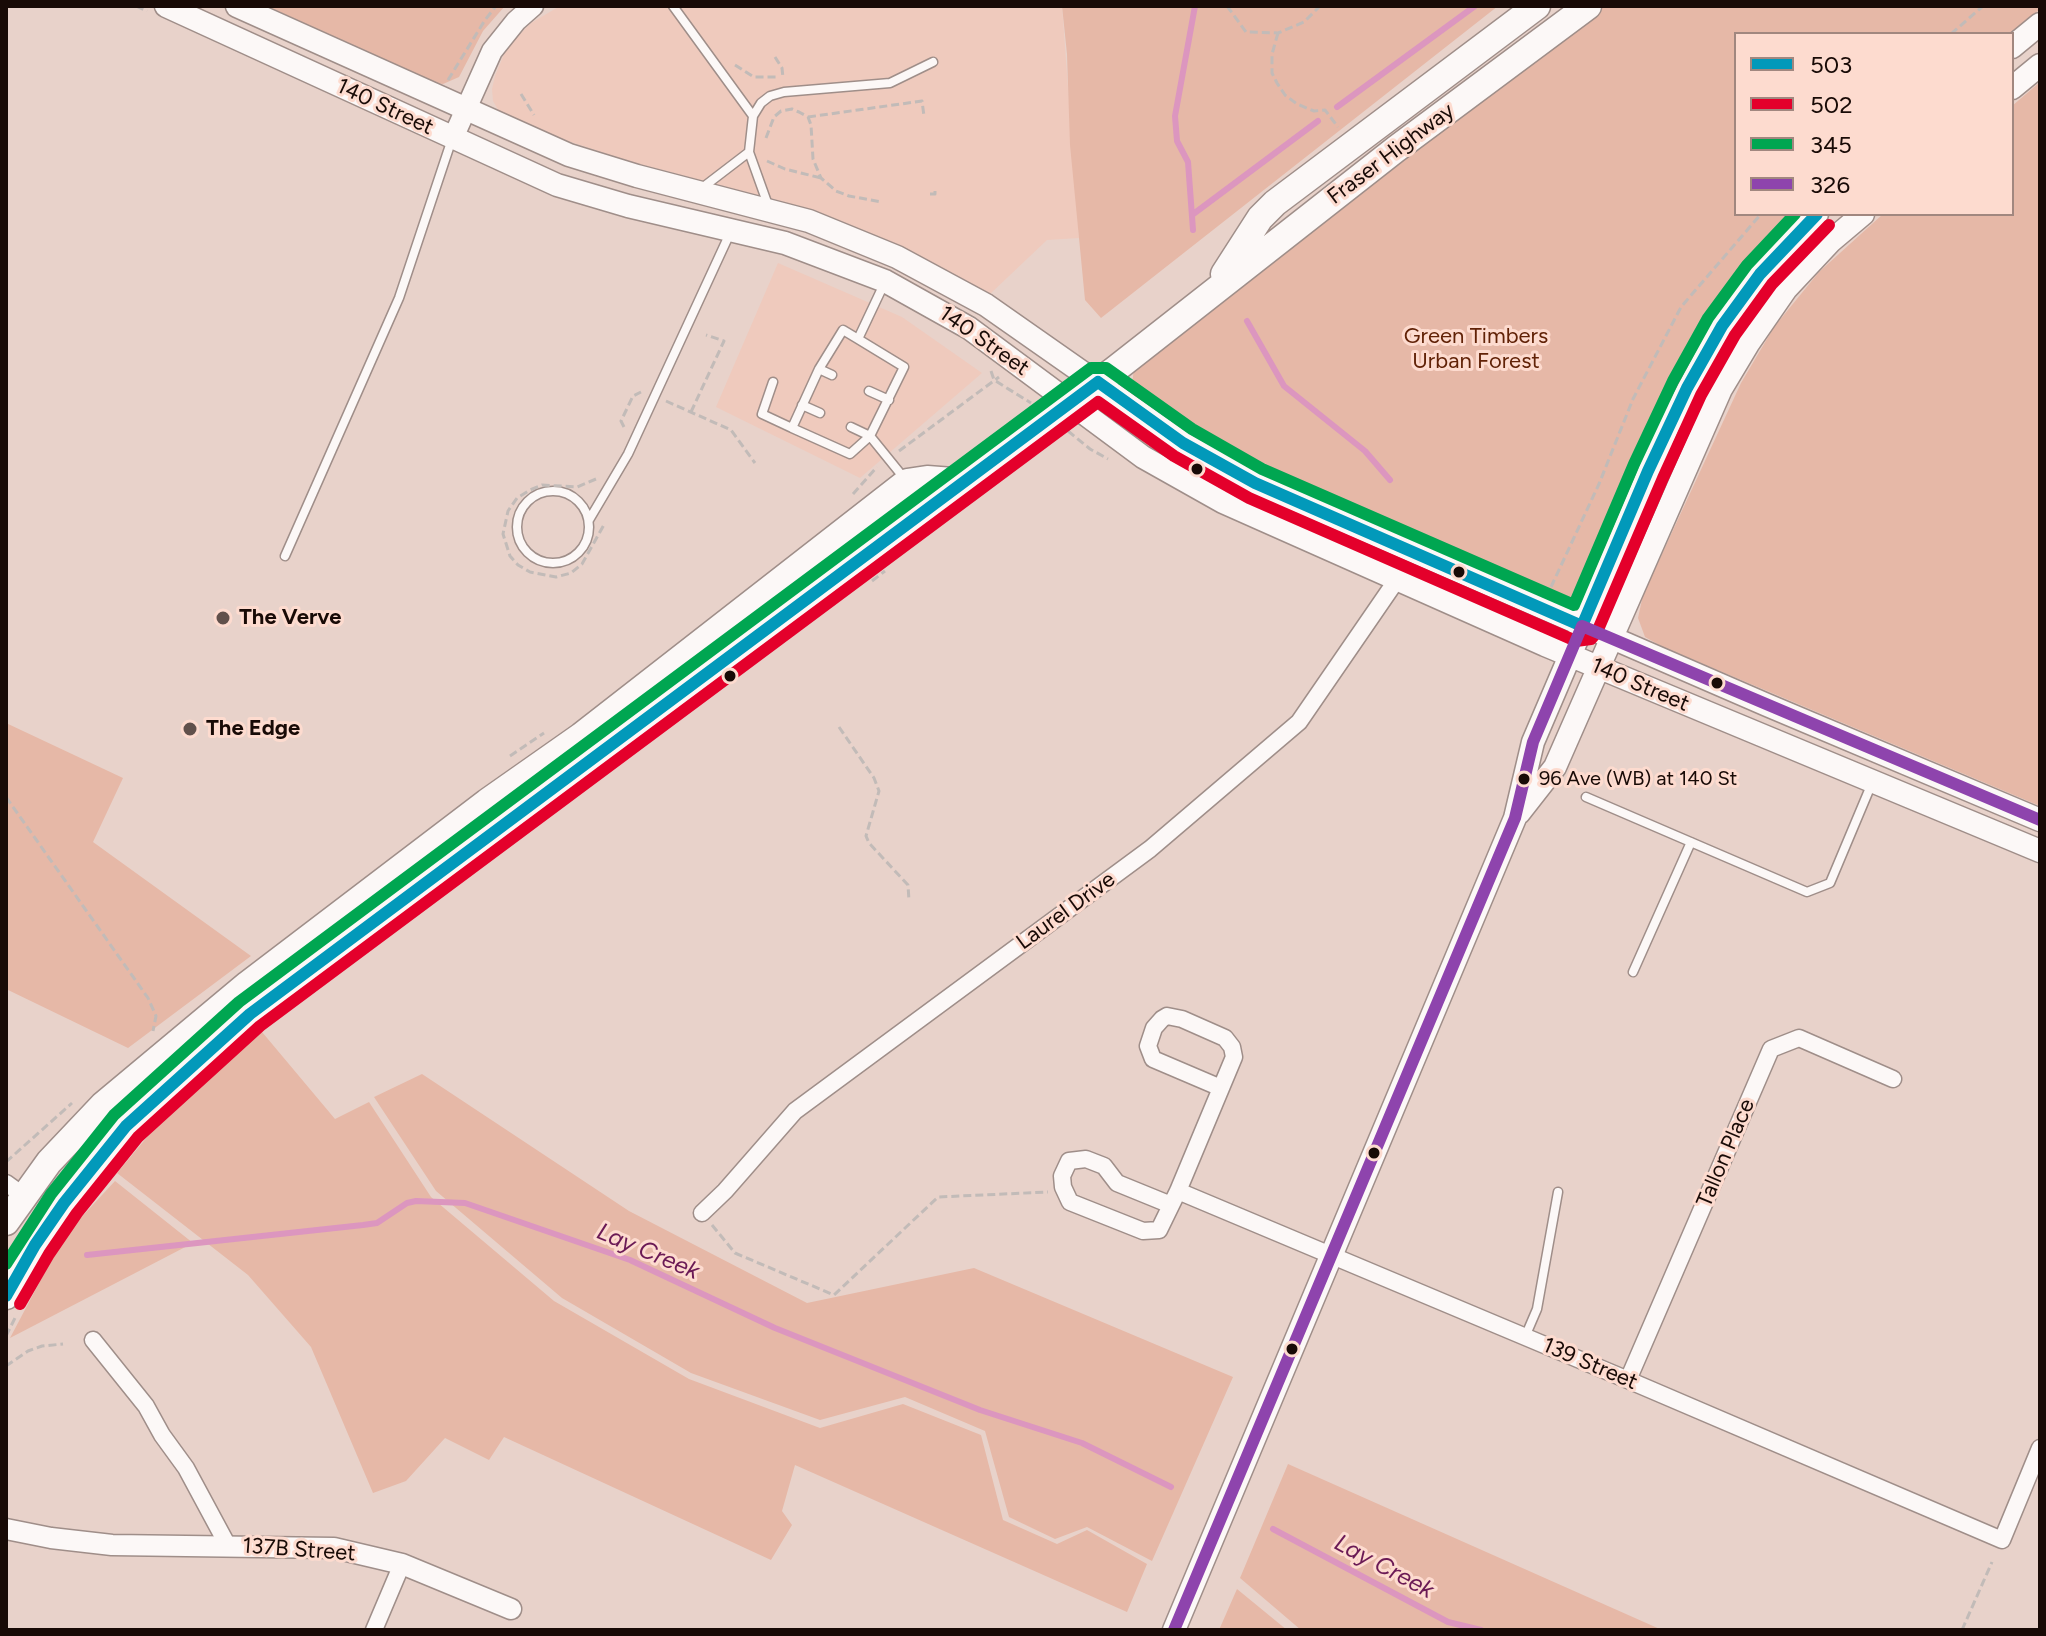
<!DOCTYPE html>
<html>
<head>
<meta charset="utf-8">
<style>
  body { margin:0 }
  #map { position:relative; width:2046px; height:1636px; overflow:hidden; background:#e8d2ca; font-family:Figtree,sans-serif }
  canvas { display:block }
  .frame { position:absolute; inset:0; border:8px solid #180a06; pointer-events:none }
  .legend { position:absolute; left:1734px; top:32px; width:280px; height:184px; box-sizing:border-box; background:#fddbcf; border:2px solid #a1877f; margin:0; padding:10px 14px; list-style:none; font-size:24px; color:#180a06 }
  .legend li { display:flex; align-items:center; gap:16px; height:40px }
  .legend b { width:40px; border:2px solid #a1877f }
</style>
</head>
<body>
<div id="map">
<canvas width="2046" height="1636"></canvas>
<div class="frame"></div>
<ul class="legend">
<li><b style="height:10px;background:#0299ba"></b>503</li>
<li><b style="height:10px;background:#e4002b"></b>502</li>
<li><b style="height:10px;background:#00a651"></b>345</li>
<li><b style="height:10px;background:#8e44ad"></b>326</li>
</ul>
</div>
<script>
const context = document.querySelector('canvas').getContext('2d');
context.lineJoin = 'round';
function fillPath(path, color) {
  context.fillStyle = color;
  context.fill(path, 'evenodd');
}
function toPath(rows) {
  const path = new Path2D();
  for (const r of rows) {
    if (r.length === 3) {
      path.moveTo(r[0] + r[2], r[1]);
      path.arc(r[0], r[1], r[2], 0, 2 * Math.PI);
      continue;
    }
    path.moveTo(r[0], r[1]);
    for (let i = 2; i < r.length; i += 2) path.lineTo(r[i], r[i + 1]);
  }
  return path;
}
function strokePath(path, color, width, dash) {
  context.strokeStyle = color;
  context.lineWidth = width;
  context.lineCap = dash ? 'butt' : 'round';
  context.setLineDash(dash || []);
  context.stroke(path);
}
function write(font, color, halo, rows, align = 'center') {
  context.font = font + ' Figtree,sans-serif';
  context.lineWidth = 6;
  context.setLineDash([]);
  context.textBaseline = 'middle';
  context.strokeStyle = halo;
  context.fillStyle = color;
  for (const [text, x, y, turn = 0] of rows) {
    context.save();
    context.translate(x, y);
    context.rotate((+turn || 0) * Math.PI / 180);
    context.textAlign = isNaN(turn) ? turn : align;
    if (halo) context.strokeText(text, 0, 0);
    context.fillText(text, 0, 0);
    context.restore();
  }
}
fillPath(toPath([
  [560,6,1062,6,1079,238,1047,240,989,295,924,258,843,222,784,202,628,161,544,133,500,113,493,101,492,89,495,76,507,47,531,23],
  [778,263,902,317,982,373,860,478,716,407]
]), '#efcabd');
fillPath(toPath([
  [267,6,505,6,483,31,459,77,443,84,431,82],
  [1062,6,1498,6,1101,318,1085,300,1070,145,1067,54],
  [1599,6,2040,6,2040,9,2011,34,1736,34,1736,214,1800,214,1750,268,1704,334,1664,408,1587,586,1574,600,1554,600,1269,475,1219,452,1178,428,1138,399,1132,385,1134,368],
  [2040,82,2040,806,1663,647,1645,637,1638,618,1643,595,1741,383,1774,327,1819,272,1883,214,2012,214,2012,106],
  [6,723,123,778,93,842,251,956,128,1048,6,989],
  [257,1026,335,1119,369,1102,431,1197,554,1301,689,1379,820,1428,903,1404,981,1435,1003,1520,1057,1544,1087,1530,1147,1564,1127,1612,795,1465,782,1511,792,1525,771,1560,504,1437,489,1460,445,1438,406,1481,373,1493,311,1347,248,1275,117,1173,195,1080],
  [422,1074,629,1211,807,1303,974,1268,1233,1377,1152,1561,1087,1527,1055,1539,1009,1517,985,1431,905,1397,820,1420,691,1373,562,1298,436,1191,374,1097],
  [115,1181,193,1243,10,1338,64,1236],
  [1288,1464,1662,1630,1301,1630,1240,1578],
  [1237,1589,1287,1630,1219,1630]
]), '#e6b8a7');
strokePath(toPath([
  [1337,107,1475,6],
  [1192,215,1318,121],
  [1193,230,1188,162,1177,141,1175,116,1195,6],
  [1247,321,1284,386,1365,451,1390,480],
  [87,1255,363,1225,377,1223,407,1203,416,1201,465,1203,630,1260,775,1328,980,1410,1082,1443,1171,1487],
  [1273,1529,1448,1622,1481,1630]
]), '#dc96bf', 6);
const service = toPath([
  [673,6,753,116,749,152,768,205],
  [753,116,761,103,770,96,784,92,890,83,933,62],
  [702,188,749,152],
  [884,284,858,339,904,367,870,436,904,478],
  [819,369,832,375],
  [773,382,762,414,792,428],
  [869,391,889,400],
  [802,405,820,413],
  [851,427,870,436,850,454,792,428,819,369,843,330,858,339],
  [553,527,36],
  [589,520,628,454,731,231],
  [285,556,399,298,452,139],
  [1586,797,1807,892,1830,883,1872,783],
  [1633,972,1691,842],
  [1525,1337,1537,1309,1558,1192]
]);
const minor = toPath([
  [6,1183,24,1196],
  [1178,1191,1628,1380,2002,1540,2040,1448],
  [1171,1205,1117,1183,1104,1166,1086,1159,1069,1161,1062,1176,1063,1187,1070,1202,1143,1231,1159,1230,1178,1191,1234,1057,1232,1047,1225,1038,1182,1019,1167,1016,1162,1019,1154,1028,1148,1046,1153,1059,1221,1088],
  [702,1213,725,1191,795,1111,1150,849,1299,722,1398,578],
  [93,1340,146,1406,162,1435,186,1468,228,1546],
  [1628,1380,1771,1049,1799,1038,1893,1079],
  [374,1630,402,1564]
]);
const tertiary = toPath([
  [453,138,492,51,516,21,533,6],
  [6,1529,51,1538,112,1545,334,1548,402,1564,511,1609]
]);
const secondary = toPath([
  [166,6,557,185,628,206,785,243,885,281,969,328,1143,457,1223,502,1545,645,2040,851],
  [237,6,569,155,637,176,809,221,897,257,986,305,1183,443,1255,483,1767,705,2040,820],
  [2012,47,2040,24],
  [2012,88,2040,65],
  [1519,813,1555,767,1721,389,1748,344,1786,289,1831,241,1863,214],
  [1174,1630,1515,818,1533,742,1668,427,1722,326,1760,274,1817,214]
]);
const primary = toPath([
  [1224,274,1260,218,1275,203,1537,6],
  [6,1222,49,1162,103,1105,248,984,487,802,581,736,907,482,927,479,953,481,972,476],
  [6,1296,35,1245,64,1203,126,1126,250,1014,1113,371,1396,149,1588,6]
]);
strokePath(service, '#9f8e89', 11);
strokePath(minor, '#9f8e89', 19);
strokePath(tertiary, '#9f8e89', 23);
strokePath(secondary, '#9f8e89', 25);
strokePath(primary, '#9f8e89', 29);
strokePath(toPath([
  [136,6,147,11],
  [1227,6,1246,32,1278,33,1304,22,1320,6],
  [1278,33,1272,54,1272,73,1277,83,1285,95,1297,104,1314,111,1325,110,1338,127],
  [1951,34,1983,6],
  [775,57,782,68,783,78],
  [735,65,754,77,779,77],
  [448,80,485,20,496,6],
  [521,94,534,115],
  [808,117,922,101,924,116],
  [766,138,774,117,781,111,792,109,799,112,808,117,811,125,813,159,821,178,836,191,849,196,882,202],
  [767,161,785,169,821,178],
  [930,194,935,194,935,190],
  [991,371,994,380,1031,403],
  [666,401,731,430,755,463],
  [691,412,724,341,706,335],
  [624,427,621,421,633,396,641,392],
  [1068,431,1090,449,1108,459],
  [899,451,999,377],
  [596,479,577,487,542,485,530,490,517,498,508,511,503,534,510,556,518,565,530,572,556,577,571,573,582,564,605,523],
  [853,494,877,467],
  [872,581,885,571],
  [1551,587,1599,484,1633,399,1681,307,1761,214],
  [839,727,874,778,879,791,866,836,869,843,908,885,909,901],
  [510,756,544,733],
  [6,797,148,998,156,1016,153,1031],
  [6,1162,72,1103],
  [712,1225,735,1253,834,1295,938,1197,1048,1192],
  [6,1336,15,1318],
  [6,1366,28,1351,42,1346,63,1344],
  [1962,1630,1992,1562]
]), '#c2bbb8', 3, [8, 4]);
strokePath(service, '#fcf8f7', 8);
strokePath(minor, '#fcf8f7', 16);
strokePath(tertiary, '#fcf8f7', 20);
strokePath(secondary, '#fcf8f7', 22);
strokePath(primary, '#fcf8f7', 26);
strokePath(toPath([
  [6,1296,35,1245,64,1203,126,1126,250,1014,1098,382,1183,443,1255,483,1582,626,1648,471,1687,388,1722,326,1760,274,1817,214]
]), '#0299ba', 12);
strokePath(toPath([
  [20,1304,49,1254,77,1213,138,1137,260,1026,1098,402,1174,456,1249,498,1576,641,1591,639,1597,632,1663,478,1701,395,1735,335,1772,284,1829,225]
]), '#e4002b', 12);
strokePath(toPath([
  [6,1264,51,1194,114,1115,239,1002,1091,368,1106,368,1192,429,1262,469,1574,605,1634,464,1673,381,1708,318,1747,265,1795,214]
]), '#00a651', 12);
strokePath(toPath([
  [1174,1630,1515,818,1533,742,1582,626,2040,820]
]), '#8e44ad', 12);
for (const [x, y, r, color] of [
  [1197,469,7,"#180a06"],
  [1459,572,7,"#180a06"],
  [223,618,8,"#61504b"],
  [730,676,7,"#180a06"],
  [1717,683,7,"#180a06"],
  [190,729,8,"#61504b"],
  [1524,779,7,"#180a06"],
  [1374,1153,7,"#180a06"],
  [1292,1349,7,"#180a06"]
]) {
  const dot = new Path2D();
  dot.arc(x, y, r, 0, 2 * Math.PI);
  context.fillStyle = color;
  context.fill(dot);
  strokePath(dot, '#fddbcf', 3);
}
write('20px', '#180a06', '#fddbcf', [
  ["96 Ave (WB) at 140 St",1539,779]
], 'left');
write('22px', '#180a06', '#fddbcf', [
  ["140 Street",385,107,25],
  ["Fraser Highway",1391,154,-37],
  ["140 Street",984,341,35],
  ["140 Street",1640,685,23],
  ["Laurel Drive",1066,911,-36],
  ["Tallon Place",1726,1153,-67],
  ["139 Street",1590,1364,23],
  ["137B Street",299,1550,4]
]);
write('22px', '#612207', '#fddbcf', [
  ["Green Timbers",1476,337],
  ["Urban Forest",1476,362]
]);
write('bold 22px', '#180a06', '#fddbcf', [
  ["The Verve",239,618],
  ["The Edge",206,729]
], 'left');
write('italic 24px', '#6b1a55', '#fddbcf', [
  ["Lay Creek",648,1252,23],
  ["Lay Creek",1384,1567,28]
]);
</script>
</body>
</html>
